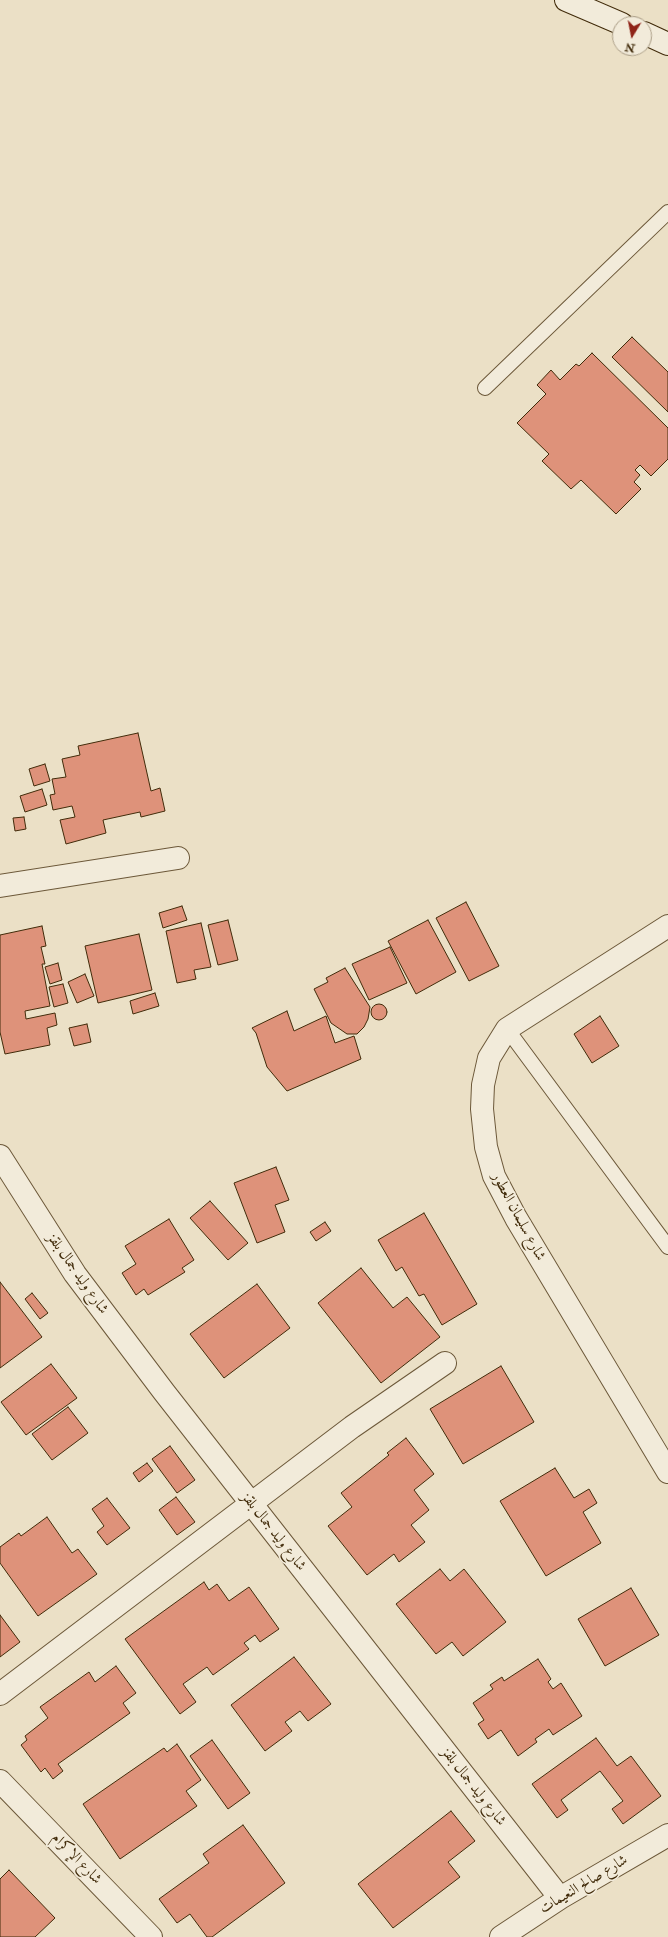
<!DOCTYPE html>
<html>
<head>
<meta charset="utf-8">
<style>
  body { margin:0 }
  #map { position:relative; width:668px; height:1937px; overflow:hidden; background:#ebe0c6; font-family:"IM FELL Double Pica",serif }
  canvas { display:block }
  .north { position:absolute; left:612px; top:16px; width:40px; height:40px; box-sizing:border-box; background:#f2ebda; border:1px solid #ab9e87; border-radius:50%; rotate:190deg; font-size:11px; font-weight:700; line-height:16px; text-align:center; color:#412b0a }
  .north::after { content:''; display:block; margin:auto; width:14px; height:18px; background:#8f2418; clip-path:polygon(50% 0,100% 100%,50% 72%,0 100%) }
</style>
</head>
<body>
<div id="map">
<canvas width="668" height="1937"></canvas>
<div class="north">N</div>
</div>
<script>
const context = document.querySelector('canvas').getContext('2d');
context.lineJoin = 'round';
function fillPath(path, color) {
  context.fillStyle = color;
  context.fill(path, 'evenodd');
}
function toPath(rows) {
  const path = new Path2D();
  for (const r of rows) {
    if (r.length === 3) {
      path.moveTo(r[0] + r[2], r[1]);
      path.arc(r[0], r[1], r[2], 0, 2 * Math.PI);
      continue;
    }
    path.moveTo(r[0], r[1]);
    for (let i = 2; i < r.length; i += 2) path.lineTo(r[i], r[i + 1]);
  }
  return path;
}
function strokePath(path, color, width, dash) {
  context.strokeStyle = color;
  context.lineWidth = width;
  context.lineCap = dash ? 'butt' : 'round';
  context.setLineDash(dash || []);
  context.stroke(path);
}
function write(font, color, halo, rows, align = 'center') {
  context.font = font + ' "IM FELL Double Pica",Amiri,serif';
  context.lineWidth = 3.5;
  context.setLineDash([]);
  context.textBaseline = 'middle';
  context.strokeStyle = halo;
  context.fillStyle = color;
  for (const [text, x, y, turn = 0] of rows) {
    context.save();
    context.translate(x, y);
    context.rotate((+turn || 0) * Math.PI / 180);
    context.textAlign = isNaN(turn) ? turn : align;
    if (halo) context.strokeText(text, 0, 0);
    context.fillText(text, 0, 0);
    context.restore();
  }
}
const building = toPath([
  [632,337,668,372,668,412,612,357,632,337],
  [592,353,668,428,668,459,651,476,640,465,635,470,640,475,634,482,641,489,616,514,581,480,571,489,542,461,549,454,517,423,546,394,537,385,551,370,560,380,576,364,579,366,592,353],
  [138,733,151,791,160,788,165,811,141,817,140,812,103,820,106,833,66,844,60,820,75,817,72,806,53,810,50,795,55,794,52,779,66,777,62,759,80,755,78,746,138,733],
  [45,764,50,781,34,786,29,769,45,764],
  [42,789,47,805,25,812,20,796,42,789],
  [24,817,26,829,15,831,13,818,24,817],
  [466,902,499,966,469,981,436,918,466,902],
  [182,906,187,920,163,928,159,913,182,906],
  [228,920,238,960,218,965,208,925,228,920],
  [428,920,456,972,416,994,388,941,428,920],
  [201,923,211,967,194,970,196,979,177,983,166,931,201,923],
  [42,926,46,946,41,947,45,964,42,964,50,1006,25,1011,26,1019,55,1013,57,1025,47,1028,50,1045,5,1054,0,1032,0,935,42,926],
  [139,934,152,990,98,1003,85,946,139,934],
  [390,947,407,983,369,1000,352,964,390,947],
  [58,963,62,980,50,984,45,967,58,963],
  [345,968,370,1007,368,1019,364,1027,357,1034,347,1034,331,1023,314,989,328,982,326,978,345,968],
  [85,974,94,996,77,1003,68,982,85,974],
  [63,984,68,1003,54,1007,49,987,63,984],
  [155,993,159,1006,133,1014,130,1001,155,993],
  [379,1012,8],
  [287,1011,294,1031,326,1016,335,1043,354,1036,361,1059,287,1091,267,1067,256,1033,252,1028,287,1011],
  [600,1016,619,1046,592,1063,574,1034,600,1016],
  [87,1024,91,1042,74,1046,69,1028,87,1024],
  [276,1167,289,1200,275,1205,285,1232,257,1243,234,1183,276,1167],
  [210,1201,248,1243,228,1260,190,1218,210,1201],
  [424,1213,477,1304,442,1325,424,1294,419,1296,402,1267,396,1271,378,1240,424,1213],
  [169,1219,194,1260,182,1268,185,1272,148,1295,144,1289,136,1295,122,1273,136,1264,125,1246,169,1219],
  [325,1222,331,1231,316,1241,310,1232,325,1222],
  [361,1268,393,1308,407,1297,440,1337,381,1383,318,1303,361,1268],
  [0,1282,42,1337,0,1368,0,1282],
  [257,1284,290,1328,224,1378,190,1334,257,1284],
  [32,1293,48,1313,40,1319,25,1299,32,1293],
  [51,1364,77,1398,26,1435,1,1402,51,1364],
  [501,1366,534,1422,463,1464,430,1409,501,1366],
  [68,1407,88,1433,52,1460,32,1434,68,1407],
  [406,1438,434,1474,414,1490,429,1510,411,1525,425,1542,399,1562,394,1554,367,1575,328,1526,352,1507,341,1493,389,1455,387,1453,406,1438],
  [170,1446,195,1480,177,1493,152,1459,170,1446],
  [147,1463,153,1471,139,1482,133,1473,147,1463],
  [555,1468,574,1498,589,1489,597,1503,583,1512,601,1543,546,1576,500,1501,555,1468],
  [176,1497,195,1522,177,1535,159,1510,176,1497],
  [107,1498,130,1528,107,1545,97,1532,104,1526,92,1509,107,1498],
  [47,1517,72,1553,78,1549,97,1574,38,1616,0,1563,0,1547,19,1533,21,1536,47,1517],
  [440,1569,450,1581,464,1569,506,1622,463,1656,452,1642,436,1654,396,1604,440,1569],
  [204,1582,209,1590,217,1584,229,1601,249,1587,279,1629,260,1642,255,1635,244,1643,249,1649,213,1675,207,1667,183,1684,196,1702,180,1714,125,1639,204,1582],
  [631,1588,659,1635,605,1666,578,1619,631,1588],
  [0,1615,20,1642,0,1657,0,1615],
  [294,1657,331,1704,308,1721,300,1711,285,1722,292,1731,265,1751,231,1705,294,1657],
  [538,1659,551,1679,548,1682,553,1689,561,1683,582,1716,553,1735,549,1729,535,1739,537,1742,518,1756,501,1730,488,1739,478,1724,484,1720,473,1703,493,1689,490,1685,502,1677,504,1681,538,1659],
  [116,1666,136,1693,123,1703,130,1713,58,1764,63,1771,53,1779,45,1768,41,1772,21,1745,27,1740,25,1736,48,1718,40,1707,89,1672,95,1682,116,1666],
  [596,1738,617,1766,631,1756,661,1796,623,1824,612,1809,623,1801,600,1771,561,1800,568,1810,557,1818,532,1784,596,1738],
  [212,1740,250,1793,228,1809,190,1756,212,1740],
  [177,1744,201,1780,186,1791,197,1806,120,1859,83,1804,164,1748,167,1752,177,1744],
  [451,1811,475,1841,448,1862,460,1877,393,1928,358,1884,451,1811],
  [243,1825,285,1883,212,1937,207,1937,190,1914,177,1923,159,1899,209,1863,203,1854,243,1825],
  [9,1870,55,1918,35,1937,0,1937,0,1879,9,1870]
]);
fillPath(building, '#de927a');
strokePath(building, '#412b0a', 1);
const service = toPath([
  [485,388,668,212],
  [507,1029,668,1247]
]);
const minor = toPath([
  [0,886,178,858],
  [668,926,507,1029,489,1058,483,1085,482,1109,486,1147,494,1176,516,1218,668,1472],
  [0,1156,75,1274,164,1392,560,1898],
  [0,1694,352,1427,445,1363],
  [0,1781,151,1937],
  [501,1937,560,1898,668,1835]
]);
const secondary = toPath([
  [566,0,622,24],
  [644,33,668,44]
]);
strokePath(service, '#6c5839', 16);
strokePath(minor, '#6c5839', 24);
strokePath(secondary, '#412b0a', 24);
strokePath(service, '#f2ebda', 14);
strokePath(minor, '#f2ebda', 22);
strokePath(secondary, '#f2ebda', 22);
write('15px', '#412b0a', '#f2ebda', [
  ["شارع سليمان العطور",518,1217,62],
  ["شارع وليد جمال بلقز",77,1274,55],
  ["شارع وليد جمال بلقز",273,1532,52],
  ["شارع وليد جمال بلقز",473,1787,52],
  ["شارع الإكرام",76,1859,46],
  ["شارع صالح النعيمات",584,1885,-31]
]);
</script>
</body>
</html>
